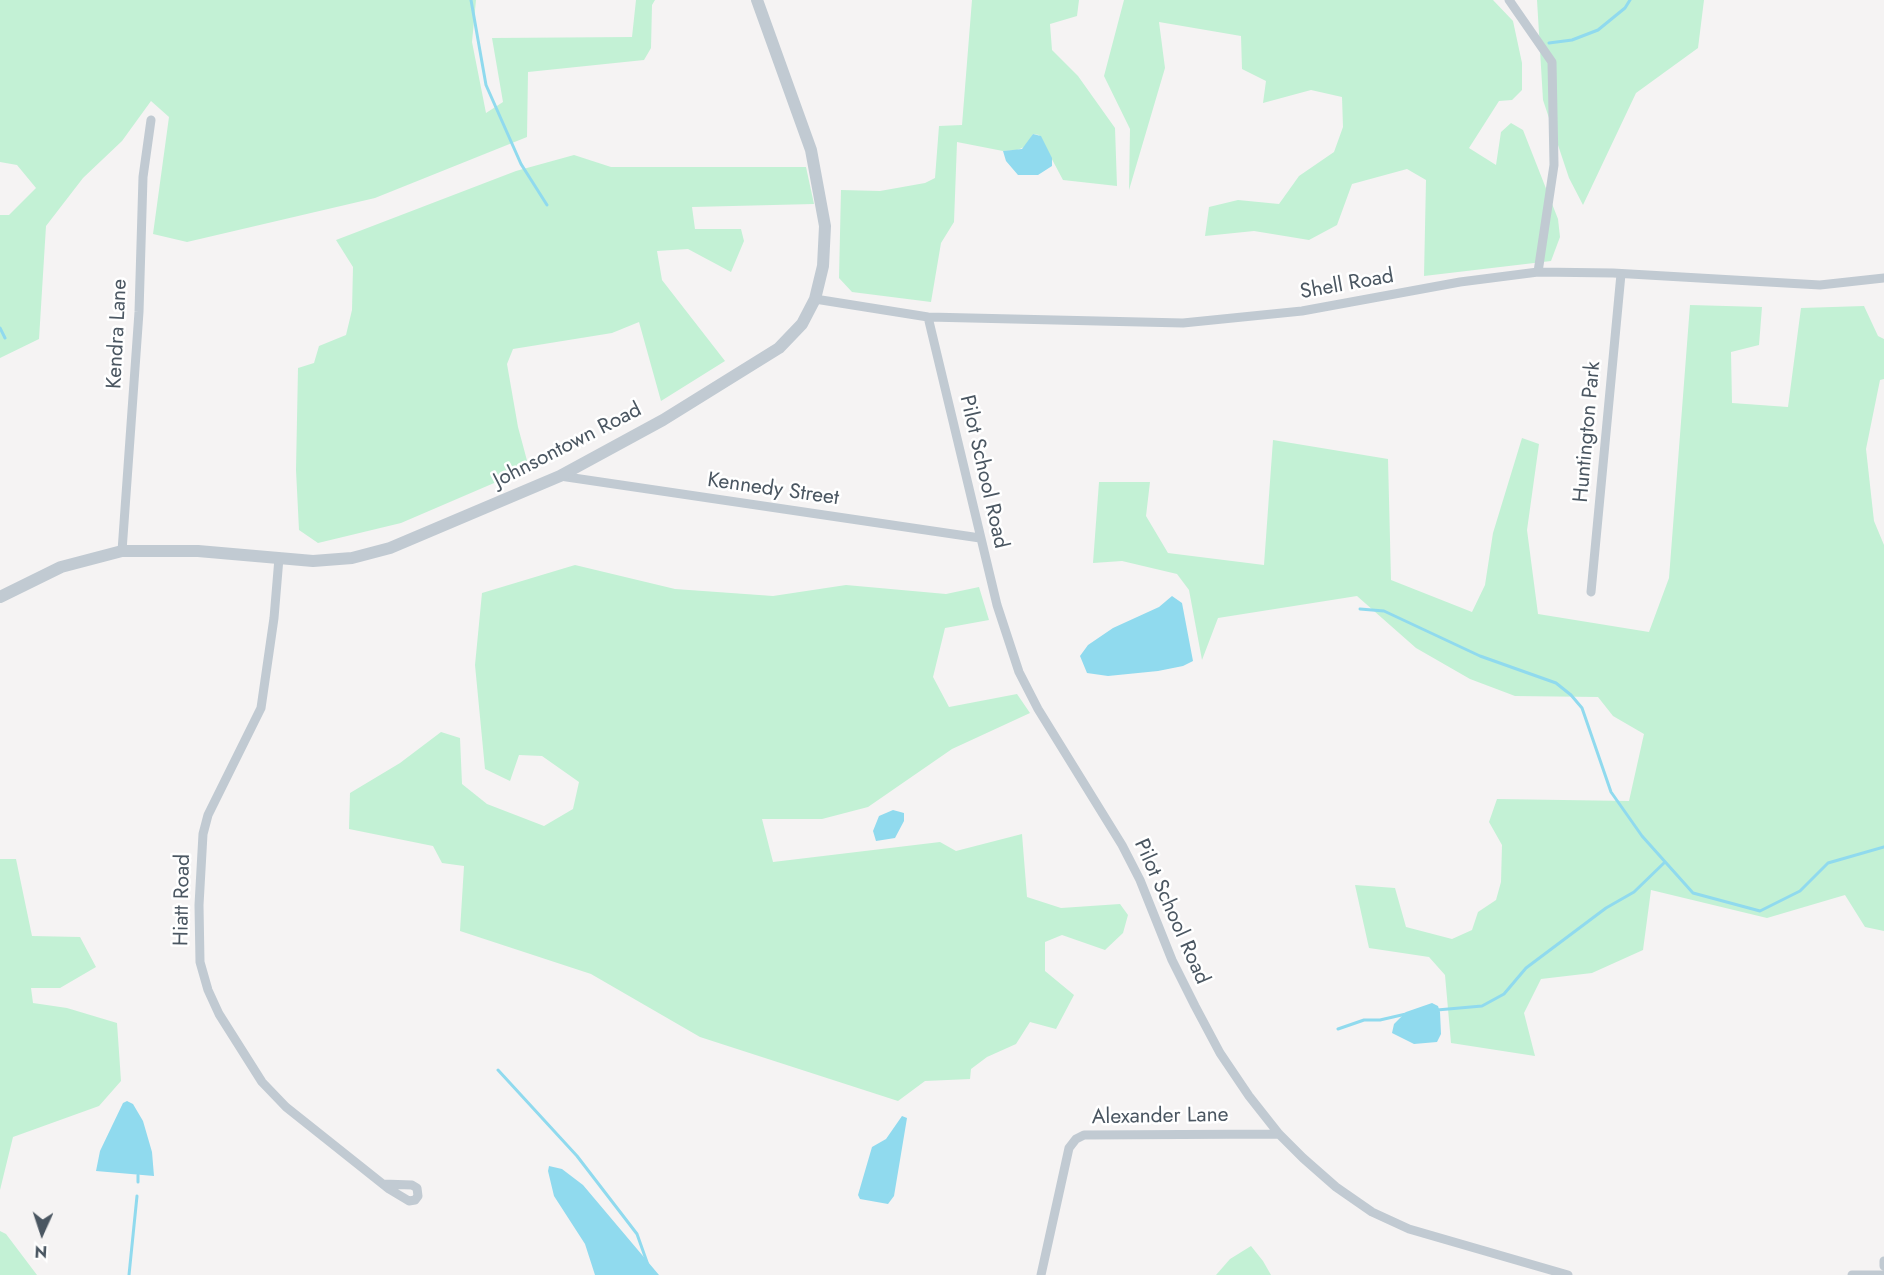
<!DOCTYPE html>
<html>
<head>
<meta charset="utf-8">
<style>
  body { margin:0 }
  #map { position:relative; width:1884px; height:1275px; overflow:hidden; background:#f5f3f3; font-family:Jost,sans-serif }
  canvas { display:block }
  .north { position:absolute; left:12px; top:1203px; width:60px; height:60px; -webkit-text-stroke:4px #fff; paint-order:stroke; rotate:183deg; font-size:16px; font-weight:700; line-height:24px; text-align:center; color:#4a5661 }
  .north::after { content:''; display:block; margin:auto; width:21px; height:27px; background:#4a5661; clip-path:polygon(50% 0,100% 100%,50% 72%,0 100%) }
</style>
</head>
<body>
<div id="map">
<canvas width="1884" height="1275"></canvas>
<div class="north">N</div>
</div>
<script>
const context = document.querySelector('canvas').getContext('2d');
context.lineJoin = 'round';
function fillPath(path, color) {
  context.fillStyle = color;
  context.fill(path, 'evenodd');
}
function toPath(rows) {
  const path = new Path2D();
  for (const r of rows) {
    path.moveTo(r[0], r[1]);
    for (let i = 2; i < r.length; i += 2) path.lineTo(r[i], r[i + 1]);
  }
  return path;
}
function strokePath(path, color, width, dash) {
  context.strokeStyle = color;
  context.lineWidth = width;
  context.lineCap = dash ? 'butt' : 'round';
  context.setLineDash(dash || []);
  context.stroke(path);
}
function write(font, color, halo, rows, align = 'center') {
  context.font = font + ' Jost,sans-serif';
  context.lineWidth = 5;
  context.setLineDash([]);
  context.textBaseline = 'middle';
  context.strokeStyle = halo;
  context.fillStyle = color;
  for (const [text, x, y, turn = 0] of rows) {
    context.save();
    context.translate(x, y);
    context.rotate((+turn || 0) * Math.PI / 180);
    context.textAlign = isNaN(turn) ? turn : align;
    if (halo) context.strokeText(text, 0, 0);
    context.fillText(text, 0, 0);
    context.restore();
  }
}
fillPath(toPath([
  [0,0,476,0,472,42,486,113,503,102,492,38,632,37,636,0,655,0,652,5,651,48,644,60,528,72,527,137,375,198,187,242,153,234,169,117,151,101,122,141,83,178,46,226,39,339,0,358,0,215,9,215,36,188,17,165,0,162],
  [972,0,1079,0,1077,16,1050,24,1052,50,1078,76,1115,128,1117,186,1063,180,1039,135,1033,134,1027,146,1017,150,1003,151,957,142,954,222,941,243,931,302,852,292,839,278,841,190,880,191,925,183,935,178,939,126,962,125],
  [1124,0,1493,0,1513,21,1522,63,1522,90,1512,100,1499,101,1469,148,1496,165,1501,132,1511,123,1523,130,1558,219,1560,237,1551,261,1424,276,1426,180,1407,169,1352,184,1337,225,1309,240,1254,231,1205,236,1209,207,1238,200,1279,204,1299,176,1334,152,1343,127,1342,97,1311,90,1263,103,1266,81,1242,69,1241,36,1159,22,1165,68,1129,190,1130,129,1104,76],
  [1537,0,1704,0,1698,48,1636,93,1583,205,1569,178,1543,100],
  [574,155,611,167,806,167,814,204,692,207,695,229,741,229,744,241,731,272,688,249,657,251,662,280,725,361,661,401,639,322,612,333,513,349,507,364,518,427,529,468,401,523,318,543,299,530,296,470,298,368,314,363,319,346,346,335,352,310,353,267,336,240,516,171],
  [1690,305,1762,307,1759,345,1731,352,1732,403,1788,407,1801,308,1864,306,1878,336,1884,339,1884,379,1880,380,1866,449,1874,521,1884,545,1884,931,1865,927,1845,895,1767,918,1651,890,1643,950,1592,973,1541,979,1524,1013,1535,1056,1451,1043,1445,975,1429,957,1369,948,1355,885,1395,888,1406,927,1452,939,1472,930,1478,912,1496,900,1501,882,1502,845,1489,822,1497,799,1629,801,1644,734,1613,716,1598,697,1515,696,1470,679,1416,648,1357,596,1218,618,1202,660,1189,590,1177,574,1122,561,1093,563,1099,482,1150,482,1146,516,1168,553,1264,565,1273,440,1388,459,1391,580,1472,612,1485,585,1493,533,1522,438,1539,444,1527,530,1538,614,1649,632,1669,578],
  [575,565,675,589,773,596,846,585,946,594,979,587,989,620,945,628,933,677,949,707,1017,694,1030,713,952,749,868,807,822,819,762,819,773,862,940,842,956,851,1022,834,1027,897,1061,908,1120,904,1128,915,1123,933,1105,950,1062,935,1045,942,1045,971,1074,995,1056,1029,1030,1022,1016,1044,987,1057,971,1069,970,1079,925,1081,898,1101,700,1037,591,974,460,931,464,866,442,863,433,846,349,829,350,793,400,763,441,732,460,738,462,784,487,804,544,826,573,809,579,782,542,756,519,755,510,781,485,769,475,665,482,593],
  [0,859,16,859,32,936,80,937,96,967,60,988,31,988,33,1003,67,1008,117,1023,121,1081,99,1106,13,1137,0,1190],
  [0,1231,6,1234,37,1275,0,1275],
  [1251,1246,1263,1261,1271,1275,1216,1275,1230,1259]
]), '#c3f1d5');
fillPath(toPath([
  [1033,134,1041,136,1052,158,1052,166,1038,175,1018,175,1006,161,1003,151,1022,149],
  [1172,596,1182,603,1193,661,1183,666,1158,671,1108,676,1087,673,1080,656,1088,645,1113,628,1159,607],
  [893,810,904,813,904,821,895,838,876,841,873,831,879,816],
  [1432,1003,1438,1006,1440,1012,1441,1034,1437,1042,1414,1044,1392,1033,1394,1024,1406,1012],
  [127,1101,133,1104,143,1121,152,1152,154,1176,96,1171,100,1151,123,1103],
  [902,1116,907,1118,894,1196,888,1204,860,1199,858,1195,872,1147,886,1139],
  [549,1166,562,1169,583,1185,659,1275,595,1275,585,1244,554,1196,548,1171]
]), '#90daee');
strokePath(toPath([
  [471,0,486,85,521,164,547,205],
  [1549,43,1572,40,1598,30,1625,8,1630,0],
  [0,328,5,338],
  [1360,609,1384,611,1480,656,1556,683,1571,695,1582,708,1611,792,1642,836,1693,893,1760,911,1800,891,1828,863,1884,847],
  [1437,1010,1482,1006,1504,994,1526,968,1606,908,1634,892,1665,862],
  [1338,1029,1364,1020,1380,1020,1406,1014],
  [498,1070,577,1156,637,1234,648,1265],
  [138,1182,138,1175],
  [129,1275,137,1196]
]), '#90daee', 3);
strokePath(toPath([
  [1509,0,1552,62,1554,165,1538,272],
  [815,299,928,317,1183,323,1302,311,1460,282,1538,272,1613,273,1820,285,1884,278],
  [928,317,997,605,1019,672,1038,709,1122,845,1140,880,1172,960,1195,1006,1220,1053,1249,1096,1279,1134,1303,1158,1336,1187,1372,1212,1409,1229,1568,1275],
  [560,476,980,538],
  [122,551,139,312,143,177,151,120],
  [279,558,274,618,261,708,208,815,203,834,199,905,200,962,208,990,219,1014,262,1082,286,1107,389,1189,409,1201,415,1200,418,1196,417,1188,412,1185,383,1184],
  [1591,592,1621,274],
  [1884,1261,1884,1266],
  [1041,1275,1069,1148,1076,1139,1084,1135,1279,1134],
  [1852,1275,1884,1275]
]), '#c1cad2', 9);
strokePath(toPath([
  [0,597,61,567,122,551,198,551,313,561,352,558,390,548,560,476,663,420,779,348,802,324,815,299,823,266,825,226,811,150,757,0]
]), '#c1cad2', 12);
write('21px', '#4a5661', '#fff', [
  ["Shell Road",1347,285,-10],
  ["Kendra Lane",118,334,-87],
  ["Huntington Park",1588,432,-85],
  ["Johnsontown Road",568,446,-27],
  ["Pilot School Road",983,472,77],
  ["Kennedy Street",773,490,8],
  ["Hiatt Road",183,900,-89],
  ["Pilot School Road",1171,912,66],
  ["Alexander Lane",1160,1117,-1]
]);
</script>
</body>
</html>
